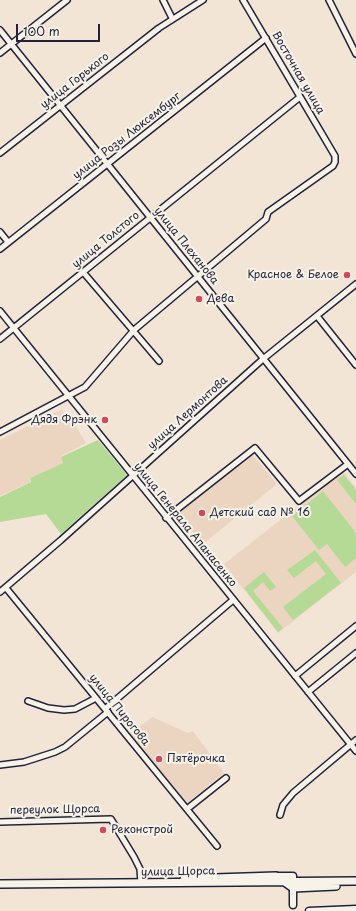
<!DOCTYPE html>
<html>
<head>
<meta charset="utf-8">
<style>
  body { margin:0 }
  #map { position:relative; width:356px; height:911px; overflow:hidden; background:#f2e5d6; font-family:"Playpen Sans",sans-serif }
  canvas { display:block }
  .scale { position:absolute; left:16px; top:24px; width:84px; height:18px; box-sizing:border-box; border:2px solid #22223b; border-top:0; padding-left:5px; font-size:12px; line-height:14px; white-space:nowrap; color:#22223b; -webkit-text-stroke:3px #f7f3e8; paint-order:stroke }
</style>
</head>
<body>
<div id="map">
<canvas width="356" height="911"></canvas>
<div class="scale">100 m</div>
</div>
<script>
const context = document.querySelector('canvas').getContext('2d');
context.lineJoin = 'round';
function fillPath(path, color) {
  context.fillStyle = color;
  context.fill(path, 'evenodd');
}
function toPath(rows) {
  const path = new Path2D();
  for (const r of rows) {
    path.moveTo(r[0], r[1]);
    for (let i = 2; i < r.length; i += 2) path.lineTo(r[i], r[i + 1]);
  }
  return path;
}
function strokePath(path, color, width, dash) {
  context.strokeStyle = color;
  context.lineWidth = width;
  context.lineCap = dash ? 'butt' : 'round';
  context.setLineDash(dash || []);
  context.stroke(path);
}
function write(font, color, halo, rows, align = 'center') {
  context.font = font + ' "Playpen Sans",sans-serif';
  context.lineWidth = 4;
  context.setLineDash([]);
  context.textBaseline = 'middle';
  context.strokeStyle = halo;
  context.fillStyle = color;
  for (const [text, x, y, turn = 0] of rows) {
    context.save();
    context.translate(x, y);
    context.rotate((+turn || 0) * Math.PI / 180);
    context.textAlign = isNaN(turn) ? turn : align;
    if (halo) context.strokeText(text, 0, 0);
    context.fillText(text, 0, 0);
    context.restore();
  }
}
fillPath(toPath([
  [62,409,68,421,72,420,86,443,61,456,63,463,30,478,30,482,0,496,0,440],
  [251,453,277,484,203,544,176,512],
  [343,471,356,488,356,572,278,633,224,564],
  [152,717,188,733,193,731,224,773,187,803,130,734]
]), '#ebd5c0');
fillPath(toPath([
  [98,440,127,475,61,534,46,514,0,522,0,497,31,482,30,478,63,463,61,457],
  [344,475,356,490,356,504,337,480],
  [323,491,356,533,356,558,345,567,327,544,319,550,292,516],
  [315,550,341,583,293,620,283,607,326,574,316,561,294,578,287,570],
  [264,572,276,587,270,591,263,582,253,591,283,628,278,632,244,588]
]), '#b5da96');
const minor = toPath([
  [163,0,172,18],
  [329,0,356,54],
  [0,30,356,474],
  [0,53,67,0],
  [0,153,159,28,203,0],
  [0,232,8,242],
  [0,249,266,38],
  [83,272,159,361],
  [0,311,356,751],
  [317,316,356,365],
  [0,339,300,97],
  [0,432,85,387,134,330,266,219,268,212,333,166,335,162,335,156,243,0],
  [166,518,255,448,299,501,348,464],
  [6,588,217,846],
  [0,592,61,540,263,359,356,284],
  [295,676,356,626],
  [308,692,356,653],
  [28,701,48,708,64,710,75,709,96,698],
  [105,709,233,600],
  [0,765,24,762,55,752,65,747,108,712],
  [187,809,226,778],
  [280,815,283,805,293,793,356,740],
  [0,822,111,819,134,857,140,869,141,883]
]);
const tertiary = toPath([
  [276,876,293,876,293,905],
  [309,911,356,909]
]);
const secondary = toPath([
  [184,879,276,876,293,888,336,886],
  [0,884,356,881]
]);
strokePath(minor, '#22223b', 8);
strokePath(tertiary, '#22223b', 9);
strokePath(secondary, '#22223b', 10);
strokePath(minor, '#f7f3e8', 5);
strokePath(tertiary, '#f7f3e8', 6);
strokePath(secondary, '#f7f3e8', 7);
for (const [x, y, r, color] of [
  [347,275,4,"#d1495b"],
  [199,299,4,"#d1495b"],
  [105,420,4,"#d1495b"],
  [202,513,4,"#d1495b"],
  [159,759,4,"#d1495b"],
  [103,830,4,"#d1495b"]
]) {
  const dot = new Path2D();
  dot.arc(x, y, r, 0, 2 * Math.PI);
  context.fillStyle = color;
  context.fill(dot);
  strokePath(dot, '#f7f3e8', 1.5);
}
write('11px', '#22223b', '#f7f3e8', [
  ["Восточная улица",298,73,60],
  ["улица Горького",75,81,-38],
  ["улица Розы Люксембург",127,136,-38],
  ["улица Толстого",106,240,-39],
  ["улица Плеханова",186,246,51],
  ["улица Лермонтова",188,413,-42],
  ["улица Генерала Апанасенко",185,525,51],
  ["улица Пирогова",119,710,51],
  ["переулок Щорса",55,810,-1],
  ["улица Щорса",178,872,-1]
]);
write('11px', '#22223b', '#f7f3e8', [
  ["Красное & Белое",339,275,"right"],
  ["Дева",207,299],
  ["Дядя Фрэнк",97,420,"right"],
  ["Детский сад № 16",210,513],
  ["Пятёрочка",167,759],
  ["Реконстрой",111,830]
], 'left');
</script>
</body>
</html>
